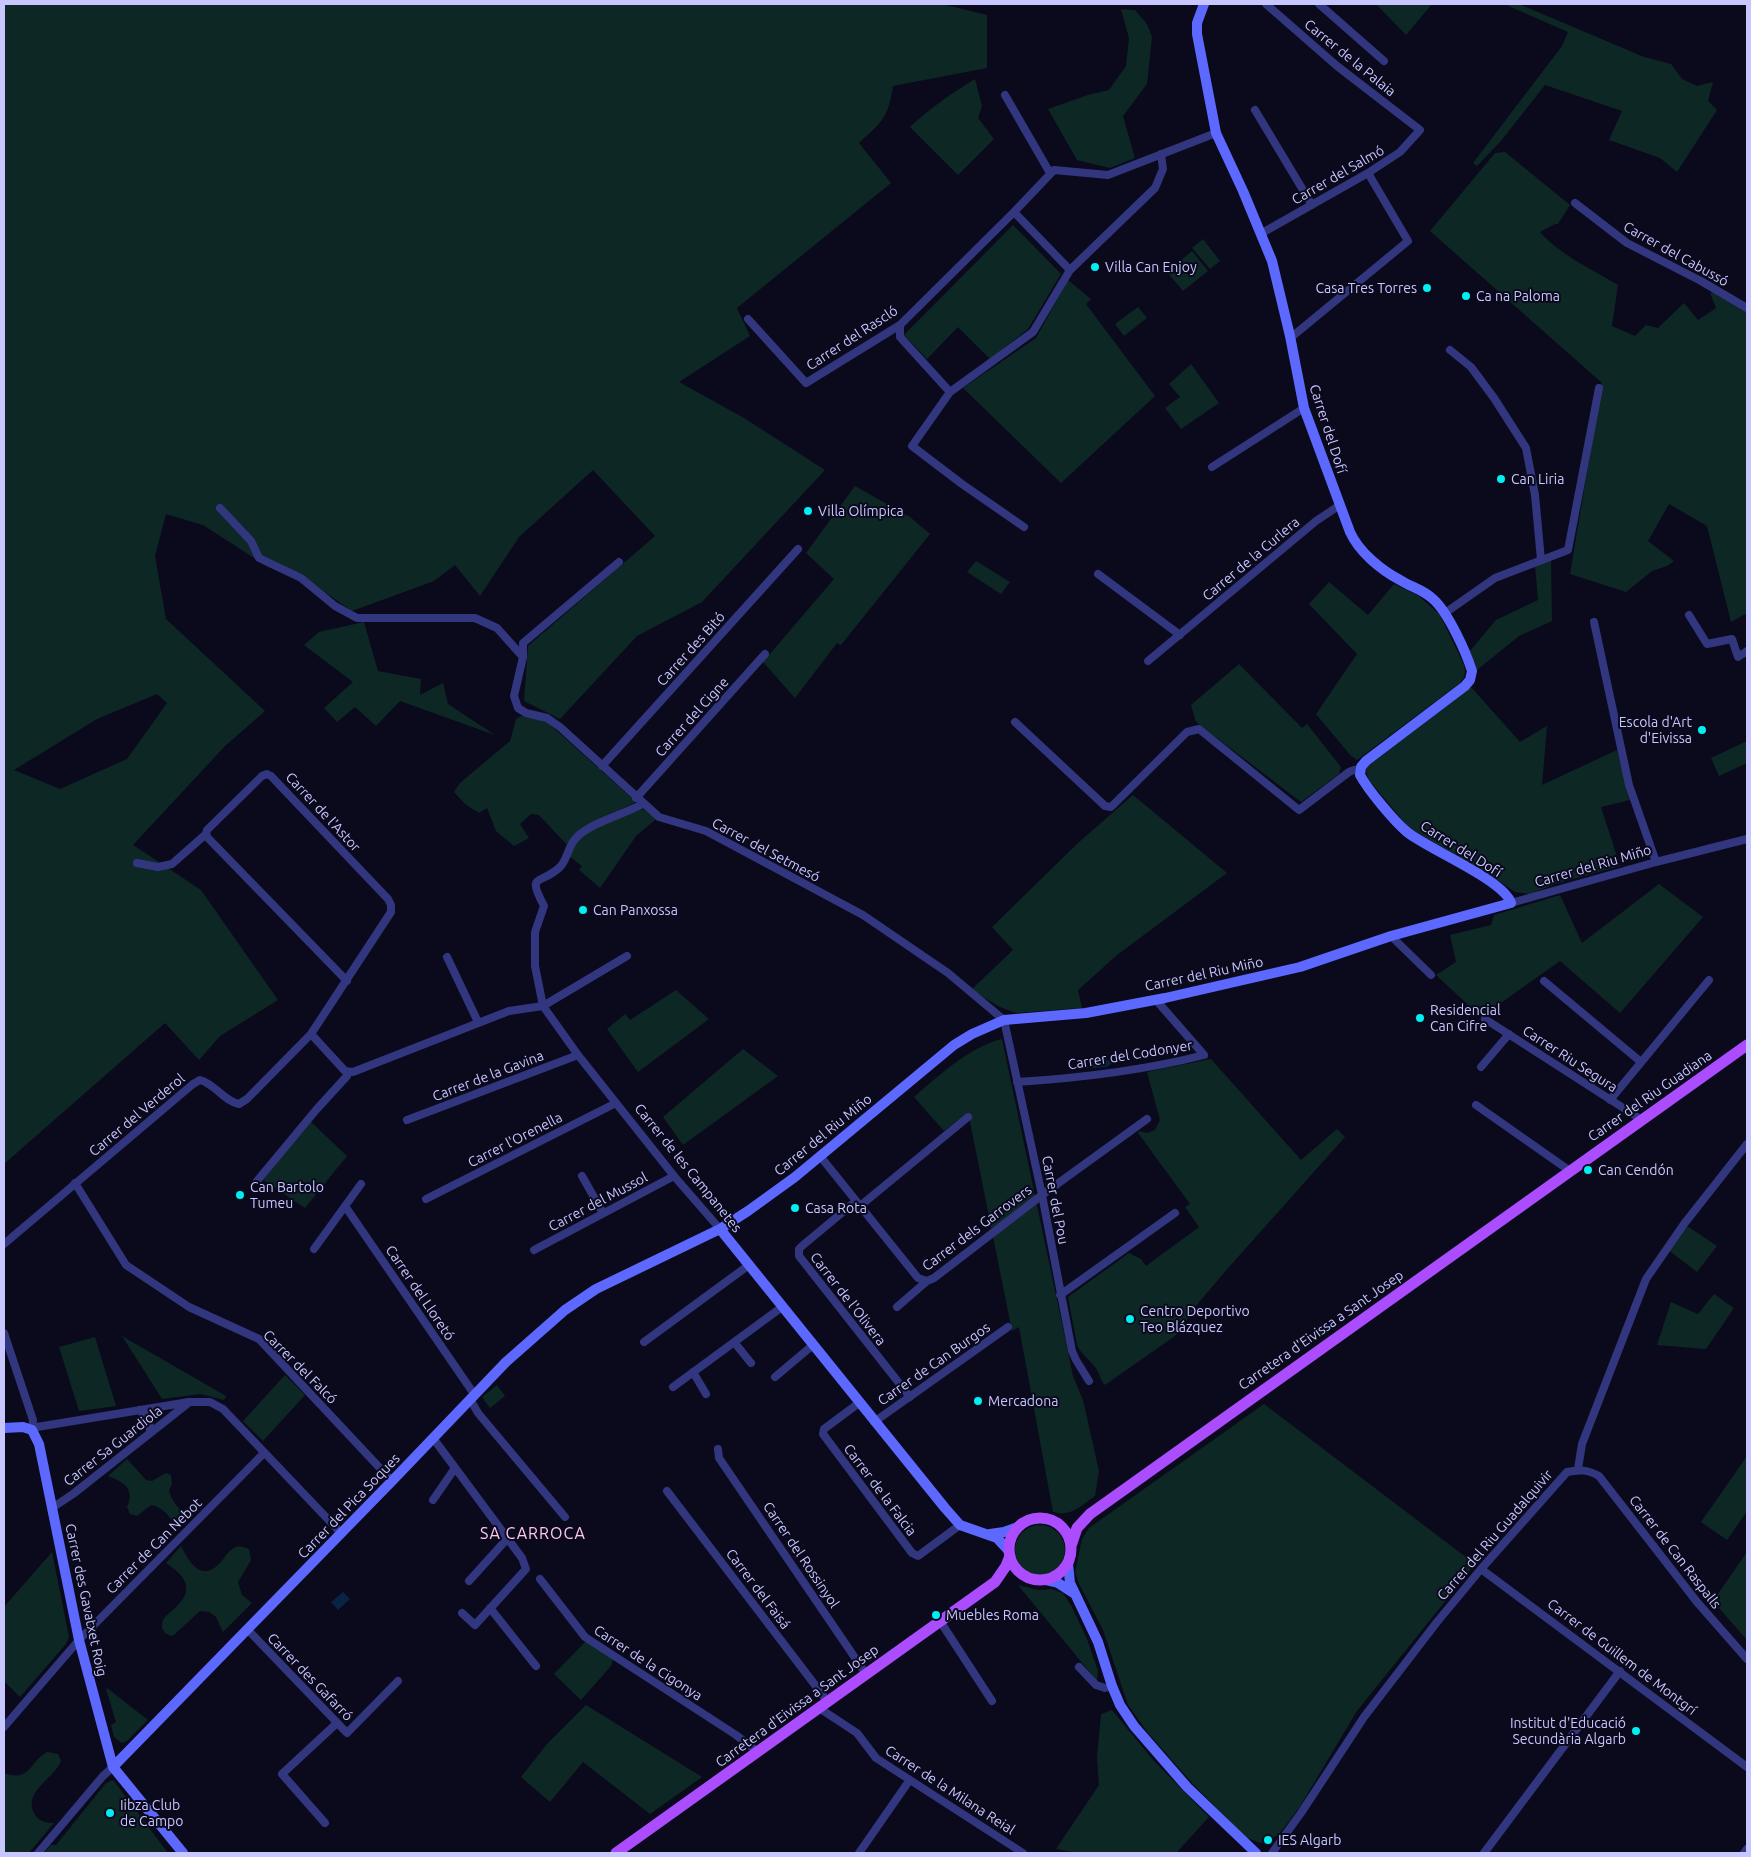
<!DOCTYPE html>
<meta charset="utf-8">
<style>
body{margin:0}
#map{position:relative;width:1751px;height:1857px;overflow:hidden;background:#0b0a1d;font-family:Ubuntu,sans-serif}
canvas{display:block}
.frame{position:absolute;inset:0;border:5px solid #c7c6ff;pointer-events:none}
</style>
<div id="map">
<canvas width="1751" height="1857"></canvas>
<div class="frame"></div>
</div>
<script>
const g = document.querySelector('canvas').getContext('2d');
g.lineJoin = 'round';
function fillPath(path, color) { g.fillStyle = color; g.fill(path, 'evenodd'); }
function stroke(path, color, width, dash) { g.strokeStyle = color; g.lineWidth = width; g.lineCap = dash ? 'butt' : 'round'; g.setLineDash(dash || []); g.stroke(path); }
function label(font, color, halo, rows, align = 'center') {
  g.font = font + ' Ubuntu,sans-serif'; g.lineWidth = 4; g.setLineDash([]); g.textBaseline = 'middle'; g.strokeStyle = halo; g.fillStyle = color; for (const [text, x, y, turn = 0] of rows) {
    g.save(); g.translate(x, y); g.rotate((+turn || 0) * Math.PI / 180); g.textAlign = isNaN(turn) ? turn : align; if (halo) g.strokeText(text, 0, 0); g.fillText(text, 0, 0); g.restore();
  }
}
const green = new Path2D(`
 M4,4H942L987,15V68L893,86C888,118 883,121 859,143L891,183L737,308L750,336L679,382L744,418L825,470L702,602L637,636L560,719L524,701L528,646L655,536L593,470L519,537L480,596L455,565L434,581L352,611L297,573L268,567L203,525L166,514L155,556L166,619L265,711L225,746L133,845L201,890L278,1000L220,1036L199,1060L165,1023L4,1164ZM157,694L167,703L127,759L60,789L14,770L97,719Z
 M1376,4H1432L1406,35Z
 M1504,4H1519L1644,57L1671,64L1682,79L1697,86L1713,82L1708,101L1717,110L1677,172L1660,158L1609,140L1622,111L1545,85L1500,142L1477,166L1473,163L1562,46L1568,32Z
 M1121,9L1135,10L1147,24L1152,37L1147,84L1123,116L1135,158L1110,168L1077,160L1048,109L1088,95L1109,90L1126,66L1129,38Z
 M975,79L982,106L978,118L994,139L958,175L910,127C930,108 952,93 975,79Z
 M1505,152L1570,205L1558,224H1555L1540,232C1560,255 1592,269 1618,285L1612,326L1635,336L1646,325L1658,328L1684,303L1698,320L1716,308L1710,293L1713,292L1747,311V613L1731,622L1707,526L1669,504L1648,541L1674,561L1667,566L1652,571L1626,592L1570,574L1602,383L1430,231L1495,153Z
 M1013,225L1061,274L1028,329L990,359L958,327L927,359L904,335Z
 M1203,239L1220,261L1210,269L1192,248Z
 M1192,251L1208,271L1183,291L1167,272Z
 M1068,280L1091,299L1086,304L1155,396L1061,483L963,388L1036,338Z
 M1138,307L1147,318L1124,336L1115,324Z
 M1191,364L1219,403L1181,429L1165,408L1180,397L1169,384Z
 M855,486L910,517L930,534L841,645L837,643L795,698L763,662L834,579L806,553Z
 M1551,560L1552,621L1519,636L1477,670L1469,652L1496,620L1538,600L1535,565Z
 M976,561L1010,582L1001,594L967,572Z
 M1329,582L1368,615L1394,584L1419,596L1440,615L1464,665C1466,673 1465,677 1460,683L1357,760L1351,756L1316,714L1357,654L1309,604Z
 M364,622L378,671L421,679L420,695L443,683L448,704L495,735L400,701L376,726L355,707L337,722L324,708L353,682L304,645L319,632Z
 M1239,664L1302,728L1307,724L1341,767L1339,774L1301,802L1196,722L1191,705Z
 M1471,687L1520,742L1547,726L1542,785L1617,750L1630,800L1601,807L1620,866L1555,884L1530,894L1515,892L1487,873L1409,828L1368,779L1366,769L1369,765Z
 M521,716L546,721L636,802C614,813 580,824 567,845L539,815L531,814L520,824L529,838L514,846L496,831L487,808L479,813L465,804L454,792L460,783L510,741L516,719Z
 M1747,741V763L1719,776L1711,758Z
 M1133,795L1227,873L1117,955L1078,990L1082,1008L1016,1013L1000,1007L971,990L1013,950L992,927L1078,843Z
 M645,809L656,819L636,836L600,888L579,870L582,866L570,857C573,848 578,839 586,834C602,824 627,813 645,809Z
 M1659,884L1703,917L1620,1013L1560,961L1481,1017L1436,975L1456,962L1450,935L1491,925L1494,915L1560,895L1582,943Z
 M676,990L709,1019L638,1072L607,1029L625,1014L630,1020Z
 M1002,1039L1073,1376L1083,1400L1099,1471L1095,1496C1080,1506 1072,1517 1053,1512L1019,1327L1012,1331L968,1112L944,1131L914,1097C938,1076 971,1046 1002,1039Z
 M743,1049L778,1076L683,1145L663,1117Z
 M1211,1059L1301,1160L1337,1129L1345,1137L1229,1267L1200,1301L1175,1336L1105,1385C1100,1380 1100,1373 1095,1367C1089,1359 1081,1354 1077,1345L1068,1297L1129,1253L1141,1259L1146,1266L1199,1227L1185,1207L1190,1204L1138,1133L1139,1131L1147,1133L1155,1130L1160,1120L1147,1072Z
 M310,1121L347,1156L305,1208L263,1180Z
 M1684,1224L1717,1246L1697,1272L1667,1249Z
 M1714,1294L1734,1308L1706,1349L1657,1345L1671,1302L1698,1314Z
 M122,1336L226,1396L224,1400L201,1394L162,1399Z
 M95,1337L116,1406L79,1411L59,1347Z
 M285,1375L305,1395L263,1441L243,1421Z
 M497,1385L505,1396L490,1408L482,1397Z
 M1264,1404L1475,1564L1357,1711L1299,1808L1280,1833L1272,1839L1260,1843L1245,1837L1193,1784L1148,1733L1128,1705L1103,1630L1079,1584L1075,1572L1082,1539L1089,1528Z
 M1747,1456V1511L1727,1540L1701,1522Z
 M127,1459L146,1480L152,1481L166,1473L171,1475L172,1484L169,1490C172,1502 178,1509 189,1515L176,1528C171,1517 163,1507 151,1505L137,1516L130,1514L127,1507C135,1489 124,1482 108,1476Z
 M1015 1550a25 25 0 1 1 50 0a25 25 0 1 1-50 0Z
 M181,1546C188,1560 200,1582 218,1565C224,1560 227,1551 234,1548C239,1545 244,1547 249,1549L251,1560L238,1582L242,1595L252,1603L223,1632L216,1617L209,1612L200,1611L175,1634L171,1636L165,1633L162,1628C162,1625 162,1623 163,1620C165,1616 171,1612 174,1609C195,1590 187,1577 166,1563Z
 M52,1552L69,1637L66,1644L20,1697L4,1681V1607Z
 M1747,1552V1640L1713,1601Z
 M1018,1585L1038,1590L1052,1589L1063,1593L1072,1607L1087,1639L1098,1671L1097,1681Z
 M586,1641L613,1659L611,1666L581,1700L554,1674Z
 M107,1688L148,1720L127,1741L122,1743L114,1737L111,1725L116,1722L106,1689Z
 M586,1705L702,1777L650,1814L583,1762L550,1802L521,1777L547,1744Z
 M1112,1710L1154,1761L1209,1817L1176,1853H1077L1056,1849L1099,1785L1097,1757L1101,1714Z
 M48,1752L58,1754L61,1761C54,1779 23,1791 34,1813C38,1821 46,1823 54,1823L29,1853H4V1773C32,1783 29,1760 48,1752Z
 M112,1780L114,1781L168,1853H44L51,1845H56L106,1783Z`);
const water = new Path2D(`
 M1098,1058L1112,1061L1113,1063L1106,1067L1092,1068L1090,1063L1093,1060Z
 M343,1592L350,1599L338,1610L331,1602Z`);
const street = new Path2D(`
 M1319,4L1384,61
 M1005,95L1050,173
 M1255,110L1312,205
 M1575,203L1627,243L1701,281L1747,308
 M1014,212L1070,270
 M1262,233L1368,173L1400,152L1420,130L1337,66L1266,4
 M748,319L806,383L900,325L1014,212L1054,170L1108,175L1216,133
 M900,325V337L950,392
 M1290,336L1294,335L1408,241L1368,173
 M1450,350L1471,367L1494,398L1526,448L1535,495L1541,560
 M1212,467L1304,408
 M220,508L251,541L259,558L301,578L335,606L357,618H475L497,628L523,657
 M1024,527L962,484L912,446L950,392L1033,332L1070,270L1155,188L1163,169L1161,154
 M619,562L523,643V657L514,696L518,708L526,713L547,718L560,727L659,817L706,831L863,915L948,973L1004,1020L1042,1195L1072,1351L1076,1360L1089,1381
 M1098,574L1180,635
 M1445,613L1495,578L1568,550L1599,388
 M1689,615L1707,644L1732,639L1738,657L1747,651
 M1594,622L1629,785L1656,862
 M1148,661L1316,521L1340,505
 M1015,722L1105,806L1111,807L1187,732L1199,729L1299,810L1349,772L1354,770L1360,771
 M602,766L798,549
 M636,798L765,654
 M643,804C626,813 589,824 577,837C568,845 568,859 560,867C540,886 526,872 544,906L535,932V966L543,1006L578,1055L674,1176L720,1229
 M206,834L208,838L347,981
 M1511,903L1656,862L1747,839
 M1391,936L1431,975
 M447,957L478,1022
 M1544,981L1641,1062
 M1485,1019L1642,1120
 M311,1034L345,1071L353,1072L509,1011L543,1006L627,956
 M1481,1067L1509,1034
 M1017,1082C1080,1078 1142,1071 1204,1055L1156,1000
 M1610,1100L1709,980
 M1476,1105L1570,1171
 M407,1120L578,1055
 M820,1156L918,1278L927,1281
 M582,1176L603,1213
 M257,1181L316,1110L347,1076L348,1072
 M75,1183L126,1265L189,1307L259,1339L392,1481
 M426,1199L616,1103
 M856,1201L802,1246L799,1249V1256L910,1397
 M345,1206L474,1394
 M860,1206L968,1117
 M4,1244L193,1084L200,1080C215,1084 224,1101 239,1104L247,1099L311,1034L391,912V905L388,899L271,776L267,774L262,776L207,830L206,834L172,864L158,867L137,863
 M314,1249L361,1184
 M534,1250L674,1176
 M1060,1295L1175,1213
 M897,1307L927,1281L934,1278L1042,1195L1147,1119
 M4,1333L33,1420L32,1430
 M644,1342L749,1265
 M734,1342L751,1363
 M693,1372L706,1394
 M775,1377L813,1345
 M673,1387L782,1307
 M470,1399L478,1413L565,1517
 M859,1403L824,1429L823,1434L912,1553L918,1556L960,1525
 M139,1410L149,1419L150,1432
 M874,1422L1008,1327
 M32,1430L37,1427L189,1402H210L223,1409L341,1533
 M433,1438L522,1558L526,1569L475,1625L462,1613
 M718,1449L719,1458L866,1674
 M1578,1469L1582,1444L1646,1279L1684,1224L1747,1144
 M667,1491L828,1702
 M433,1500L455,1468
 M52,1508L73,1494L187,1404
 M1481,1569L1747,1767
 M540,1579L585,1637L736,1735L758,1752
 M469,1581L507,1539
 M490,1608L536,1666
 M940,1621L992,1701
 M248,1630L347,1733L398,1681
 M1079,1667L1096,1685L1105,1688L1112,1686
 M819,1708L857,1733L876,1758L1023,1853
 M4,1727L79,1640L264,1453
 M325,1823L282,1774L337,1723
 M38,1853L103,1776L113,1767
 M859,1853L909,1781
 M1272,1853L1301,1813L1364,1717L1437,1622L1481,1569L1567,1472C1580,1469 1588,1470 1599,1476L1697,1602L1747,1659
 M1484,1853L1620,1671
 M1744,1853L1747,1849`);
const secondary = new Path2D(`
 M720,1229L945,1508L960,1525L997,1538L1009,1551
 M4,1428L23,1427L32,1430L39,1444L79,1640L113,1767L183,1853
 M990,1534L1004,1532L1018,1527
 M1068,1563L1070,1583L1098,1642L1112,1686L1120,1705L1134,1726L1187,1787L1256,1853
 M1045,1580L1058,1583L1075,1594
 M113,1767L392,1481L506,1362L565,1310L596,1289L720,1229L748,1211L795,1177L954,1045L972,1034L1004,1020L1086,1013L1165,998L1300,967L1391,936L1511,903C1504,880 1428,849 1407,832C1394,821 1368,790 1360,775L1361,767L1366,761L1465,686L1470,680L1472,671C1466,652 1448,612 1433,599C1424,590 1411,587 1400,580C1381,570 1359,552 1350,532L1304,408L1290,336L1272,261L1243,191L1216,133L1197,34V23L1204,4`);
const primary = new Path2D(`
 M1009 1549a31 31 0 1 1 62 0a31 31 0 1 1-62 0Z
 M1071,1546L1077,1528L1090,1514L1747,1045
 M616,1853L995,1582L1006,1566L1010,1556`);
const markers = [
 [1095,267,5,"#00eff1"],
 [1427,288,5,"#00eff1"],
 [1466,296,5,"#00eff1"],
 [1501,479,5,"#00eff1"],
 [808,511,5,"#00eff1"],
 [1702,730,5,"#00eff1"],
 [583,910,5,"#00eff1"],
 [1420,1018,5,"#00eff1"],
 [1588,1170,5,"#00eff1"],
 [240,1195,5,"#00eff1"],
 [795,1208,5,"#00eff1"],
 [1130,1319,5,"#00eff1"],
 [978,1401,5,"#00eff1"],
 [936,1615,5,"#00eff1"],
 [1636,1731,5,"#00eff1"],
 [110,1813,5,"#00eff1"],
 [1268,1840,5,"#00eff1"]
];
const streetNames = [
 ["Carrer de la Palaia",1350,58,39],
 ["Carrer del Salmó",1338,175,-30],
 ["Carrer del Cabussó",1676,254,29],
 ["Carrer del Rascló",852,338,-33],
 ["Carrer del Dofí",1328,429,72],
 ["Carrer de la Curlera",1251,559,-40],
 ["Carrer des Bitó",691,649,-48],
 ["Carrer del Cigne",692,717,-48],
 ["Carrer de l'Astor",323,812,47],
 ["Carrer del Dofí",1461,849,32],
 ["Carrer del Setmesó",766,850,28],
 ["Carrer del Riu Miño",1593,866,-16],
 ["Carrer del Riu Miño",1204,974,-12],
 ["Carrer del Codonyer",1130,1055,-9],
 ["Carrer Riu Segura",1570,1059,33],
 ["Carrer de la Gavina",488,1076,-21],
 ["Carrer del Riu Guadiana",1650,1096,-35],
 ["Carrer del Verderol",137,1115,-40],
 ["Carrer del Riu Miño",823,1135,-39],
 ["Carrer l'Orenella",515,1140,-27],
 ["Carrer de les Campanetes",688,1168,51],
 ["Carrer del Pou",1055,1200,79],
 ["Carrer del Mussol",598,1202,-28],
 ["Carrer dels Garrovers",977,1228,-37],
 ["Carrer del Lloretó",420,1293,56],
 ["Carrer de l'Olivera",848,1299,52],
 ["Carretera d'Eivissa a Sant Josep",1321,1330,-35],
 ["Carrer de Can Burgos",934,1364,-35],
 ["Carrer del Falcó",300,1367,45],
 ["Carrer Sa Guardiola",113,1446,-38],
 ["Carrer de la Falcia",880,1490,53],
 ["Carrer del Pica Soques",349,1506,-46],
 ["Carrer del Riu Guadalquivir",1495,1535,-49],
 ["Carrer de Can Nebot",154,1546,-45],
 ["Carrer de Can Raspalls",1675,1552,52],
 ["Carrer del Rossinyol",801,1555,56],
 ["Carrer del Faisá",758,1589,53],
 ["Carrer des Gavatxet Roig",86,1600,78],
 ["Carrer de Guillem de Montgrí",1622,1657,37],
 ["Carrer de la Cigonya",648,1663,33],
 ["Carrer des Gafarró",310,1677,46],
 ["Carretera d'Eivissa a Sant Josep",797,1706,-36],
 ["Carrer de la Milana Reial",950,1790,33]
];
const poiNames = [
 ["Villa Can Enjoy",1105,267],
 ["Casa Tres Torres",1417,288,"right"],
 ["Ca na Paloma",1476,296],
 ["Can Liria",1511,479],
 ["Villa Olímpica",818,511],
 ["Escola d'Art",1692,722,"right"],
 ["d'Eivissa",1692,738,"right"],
 ["Can Panxossa",593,910],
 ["Residencial",1430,1010],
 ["Can Cifre",1430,1026],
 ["Can Cendón",1598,1170],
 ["Can Bartolo",250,1187],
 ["Tumeu",250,1203],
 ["Casa Rota",805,1208],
 ["Centro Deportivo",1140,1311],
 ["Teo Blázquez",1140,1327],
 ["Mercadona",988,1401],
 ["Muebles Roma",946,1615],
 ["Institut d'Educació",1626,1723,"right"],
 ["Secundària Algarb",1626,1739,"right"],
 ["Iibza Club",120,1805],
 ["de Campo",120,1821],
 ["IES Algarb",1278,1840]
];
const quarterNames = [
 ["SA CARROCA",533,1534]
];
fillPath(green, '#0d2724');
fillPath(water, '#082442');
stroke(street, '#31367f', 8);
stroke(secondary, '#5d68ff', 10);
stroke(primary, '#ab4dff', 11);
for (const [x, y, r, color] of markers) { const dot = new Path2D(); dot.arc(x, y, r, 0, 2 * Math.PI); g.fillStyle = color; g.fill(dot); stroke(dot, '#0b0a1d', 2); }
label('14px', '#c7c6ff', '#0b0a1d', streetNames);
label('14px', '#c7c6ff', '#0b0a1d', poiNames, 'left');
g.letterSpacing = '1px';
label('16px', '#ffc8f0', '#0b0a1d', quarterNames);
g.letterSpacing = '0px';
</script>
